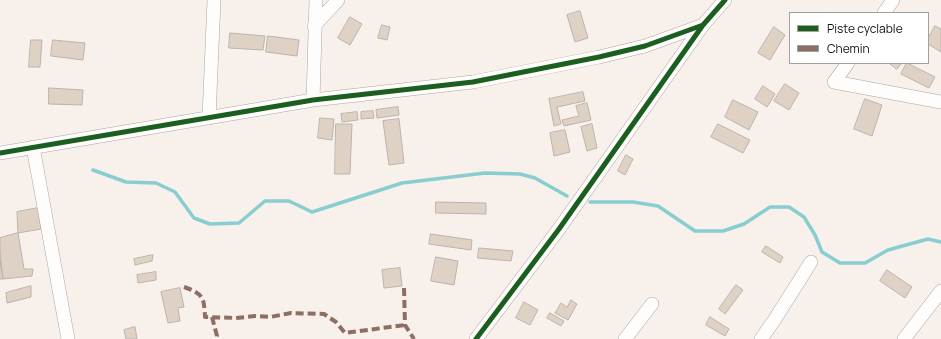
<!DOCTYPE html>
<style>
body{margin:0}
#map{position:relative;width:941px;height:339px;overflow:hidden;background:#f7f0eb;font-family:Manrope,sans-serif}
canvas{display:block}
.legend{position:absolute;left:789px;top:12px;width:140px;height:52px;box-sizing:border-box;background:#fff;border:1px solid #a3a09e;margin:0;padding:5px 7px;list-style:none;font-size:12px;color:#18120d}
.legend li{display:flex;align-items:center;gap:8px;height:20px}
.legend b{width:20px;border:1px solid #a3a09e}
</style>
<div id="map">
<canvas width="941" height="339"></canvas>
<ul class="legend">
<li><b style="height:5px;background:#1b5e20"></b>Piste cyclable</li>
<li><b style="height:5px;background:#8d6e63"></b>Chemin</li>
</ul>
</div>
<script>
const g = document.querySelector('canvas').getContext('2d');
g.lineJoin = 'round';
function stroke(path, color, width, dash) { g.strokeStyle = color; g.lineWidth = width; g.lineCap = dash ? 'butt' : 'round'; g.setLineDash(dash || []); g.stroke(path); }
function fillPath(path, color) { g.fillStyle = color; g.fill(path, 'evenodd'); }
const stream = new Path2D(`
 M93,170L126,182L156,183L175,192L194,218L210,224L239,223L265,201H289L312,212L402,183L485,173L520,174L535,178L567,196
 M590,202H633L658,206L695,231H723L744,224L770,207H789L804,217L815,235L822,252L840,263H865L888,250L928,239L941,242`);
const building = new Path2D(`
 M580,11L588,38L575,42L567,15Z
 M350,17L362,24L350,45L338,38Z
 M382,25L390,27L387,40L378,38Z
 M935,26L941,29V52L928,44V39Z
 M774,27L785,35L770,60L758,53Z
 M230,33L265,36L263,50L229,48Z
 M268,36L299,40L297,56L266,52Z
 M31,40H42L40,67H29Z
 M53,40L85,43L83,60L51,56Z
 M889,63H902L897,69Z
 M907,63L935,77L929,88L901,74Z
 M785,84L799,93L789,110L774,101Z
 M763,86L775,94L767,107L755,99Z
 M49,88L83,90L82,105L49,104Z
 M583,92L585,101L557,107L561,124L554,126L549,99Z
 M865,99L882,105L872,136L854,129Z
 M733,100L758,112L749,130L725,117Z
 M587,103L591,120L564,126L562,120L579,116L576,106Z
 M398,107L399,115L377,118L376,110Z
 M373,111L374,118L361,119V112Z
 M357,112L358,120L342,122L341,114Z
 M320,118L334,119L332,140L318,138Z
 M399,119L404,163L389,165L383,121Z
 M336,124H352L350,174H335Z
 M592,124L597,148L587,151L581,127Z
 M718,124L750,140L743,153L711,137Z
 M565,130L570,152L554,156L550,133Z
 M626,155L633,159L625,175L618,171Z
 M436,202L486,203V214L436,213Z
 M38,208L41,229L18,233L17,212Z
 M18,233L24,269H33L32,276L3,279L0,252V238Z
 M431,234L472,240L471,250L429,244Z
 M766,246L783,257L780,263L762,252Z
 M479,248L513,251L511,261L478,258Z
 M153,255L152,261L135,265L134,259Z
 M436,257L458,261L454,285L431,281Z
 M0,260L3,279H0Z
 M400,268L402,286L384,288L382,270Z
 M887,270L912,287L905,298L880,281Z
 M156,272V280L138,283L137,275Z
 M736,285L743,290L725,314L719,309Z
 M31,286V297L7,303L6,293Z
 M180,288L184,307L178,308L180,321L168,323L161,292Z
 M571,300L577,304L568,320L555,313L561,303L567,307Z
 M524,302L538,310L530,325L516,318Z
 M550,313L564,321L561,326L547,318Z
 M710,317L729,329L725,336L706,325Z
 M135,327L137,339H126L124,330Z`);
const minor = new Path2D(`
 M884,13L893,0
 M314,26L338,0
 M848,63L834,82L941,102
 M313,100L316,0
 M209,118L214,0
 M33,147L68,339
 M0,153L313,100L473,82L599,57L645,46L703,25
 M476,339L559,229L703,25L725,0
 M625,339L652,304
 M761,339L775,319L811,262
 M904,339L941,291`);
const quiet = new Path2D(`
 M184,287C204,294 204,298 205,317L236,318L255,316L270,317L291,313L324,314L336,322L345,333L405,325
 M404,288L405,325L414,339
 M212,317L217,336L216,339`);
const cycleway = new Path2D(`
 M0,153L313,100L473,82L599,57L645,46L703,25
 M476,339L559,229L703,25L725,0`);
stroke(stream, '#88ced1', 3.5);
fillPath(building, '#dfd2c4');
stroke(building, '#bab4ae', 1);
stroke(minor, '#ada6a1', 14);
stroke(minor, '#fefdfc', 13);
stroke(quiet, '#8d6e63', 4, [8, 4]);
stroke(cycleway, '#1b5e20', 5);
</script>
